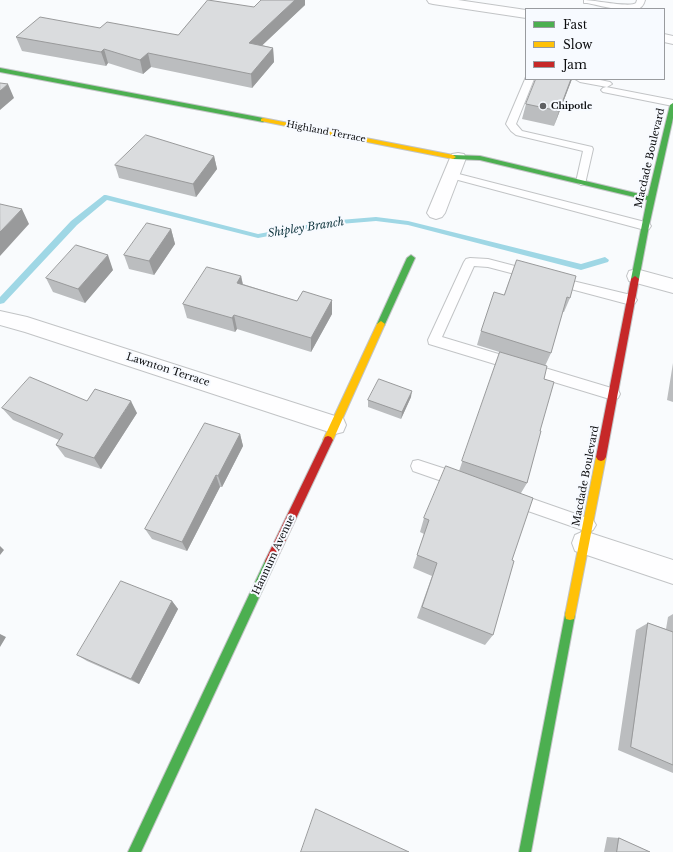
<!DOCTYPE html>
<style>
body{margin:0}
#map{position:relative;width:673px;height:852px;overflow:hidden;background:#f9fbfd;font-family:"Libre Baskerville",serif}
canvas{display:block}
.legend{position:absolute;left:525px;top:8px;width:140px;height:72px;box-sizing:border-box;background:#f7faff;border:1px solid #999b9f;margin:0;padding:5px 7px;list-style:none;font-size:12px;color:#0c0d0f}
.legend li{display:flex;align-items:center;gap:8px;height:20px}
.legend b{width:20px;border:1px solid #999b9f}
</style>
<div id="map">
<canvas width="673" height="852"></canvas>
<ul class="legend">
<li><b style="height:5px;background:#4caf50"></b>Fast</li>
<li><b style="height:5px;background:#ffc107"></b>Slow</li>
<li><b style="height:5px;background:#c62828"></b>Jam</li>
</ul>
</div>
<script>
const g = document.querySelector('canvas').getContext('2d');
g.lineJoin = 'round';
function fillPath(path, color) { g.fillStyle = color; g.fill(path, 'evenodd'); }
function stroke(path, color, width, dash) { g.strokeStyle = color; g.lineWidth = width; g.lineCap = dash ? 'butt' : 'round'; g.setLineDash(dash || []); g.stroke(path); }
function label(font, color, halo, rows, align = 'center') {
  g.font = font + ' "Libre Baskerville",serif'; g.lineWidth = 4; g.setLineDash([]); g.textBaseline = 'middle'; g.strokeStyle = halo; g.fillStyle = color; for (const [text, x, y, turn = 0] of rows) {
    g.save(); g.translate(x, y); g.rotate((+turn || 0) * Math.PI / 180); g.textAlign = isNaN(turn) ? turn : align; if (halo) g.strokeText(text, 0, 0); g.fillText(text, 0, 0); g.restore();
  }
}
const stream = new Path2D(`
 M104,195H106L258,234L328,221L376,217L408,221L581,264L605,257L609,260L608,262L581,270L408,225L376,221L328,225L258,238L107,200L77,225L4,303L0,304V297L71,221Z`);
const lane = new Path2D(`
 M584,0C595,0 630,8 636,3L637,0H645C644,4 642,8 637,9C622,12 602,6 587,3H584Z
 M526,77V79H534L516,124L522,131L592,147L593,149L585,184L581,185L576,182L583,151L516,135L511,131L506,124Z
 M575,79H595L610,82L612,84L607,87L580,82Z
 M606,87L673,100V106L603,92L601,90L603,88Z
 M451,172L645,222L649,223L651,226L649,229L645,230L447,177L446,175Z
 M470,258L488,259L534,271L536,274L534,277L530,278L488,267L474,266L442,337L618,390L620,394L618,398L613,400L429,344L428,340L464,262L466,259Z
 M556,277L631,295L635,297L637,300L635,303L631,305L552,284L550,281L552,278Z
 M418,460L464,475L466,480L464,485L459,487L413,471L411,466L413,461Z
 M513,492L593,520L596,525L593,530L588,532L508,504L505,499L508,494Z`);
const street = new Path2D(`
 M427,0H458L526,10V18L433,4L429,3Z
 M664,34L673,36V44L664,42Z
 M458,153L464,154L466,158L445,213L442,217L436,219L430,217L427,213L450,158L452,154Z
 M636,269L673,279V293L629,281L627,276L629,271Z
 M0,311L27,317L335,416L343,418L346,425L343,432L335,434L25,332L0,325Z
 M584,531L673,560V584L575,551L572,543L575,535Z`);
const fast = new Path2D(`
 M0,68L263,118L266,120L263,122L0,72Z
 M673,103V118L649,226L639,279L635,282L631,279L647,200L480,160L453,159L450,157L453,155L480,156L648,196L670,105Z
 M411,255L415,258L385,324L384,326H378L377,324L407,258Z
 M270,557L274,559L275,562L274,565L141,852H128L266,559Z
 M570,610L574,611L575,615L531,852H519L565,615L566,611Z`);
const slow = new Path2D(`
 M263,118L453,155L456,157L453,159L261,121V119Z
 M381,321L385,324L333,440L331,443L328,444L325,443L323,440L377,324Z
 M601,453L604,454L606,457L575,615L574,619L570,620L566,619L565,615L596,457L598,454Z`);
const jam = new Path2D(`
 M635,276L639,279L606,457L604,460L601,461L598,460L596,457L631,279Z
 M328,436L331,437L333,440L274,565L270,567L266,565L265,562L266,559L325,437Z`);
const wall = new Path2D(`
 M261,0H305V5L262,45L273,48L274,62L252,88L151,67L143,74L108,63L106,66L22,51L16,37L100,28L178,35L254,7Z
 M536,79H572L554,126L522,119L526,104Z
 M214,156L217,169L196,197L119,178L115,165Z
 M171,229L175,244L154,275L129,269L124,255Z
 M517,260L570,298L564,312H562L551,353L545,366L540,431L527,483L521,493L512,560L493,635L485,645L417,618L432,576L413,568L424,534L420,532L424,518L459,471L500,352L509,355L477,345L481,331L504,295Z
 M113,270L85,303L53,292L46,278Z
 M241,276L243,284L297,301L332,300V314L311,352L237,329L235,332L187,318L183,304Z
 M673,363V402L667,400Z
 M411,397L401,419L368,407V400Z
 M2,408L137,413L101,469L65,457L56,445L59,440L13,420Z
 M240,434L243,446L222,487H220L187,551L152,539L145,529Z
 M172,601L178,609L139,684L87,661L77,655Z
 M673,614V773L618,750L636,630L648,623L666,629L668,617Z
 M607,837L619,838L650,852H604Z`);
const shadedWall = new Path2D(`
 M295,0H305V5L251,56L249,43Z
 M273,48L274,62L252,88L251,74Z
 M104,49L108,63L106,66L101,52Z
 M148,53L151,67L143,74L140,60Z
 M571,79H572L554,126L559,111Z
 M8,84L14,98L0,110V91Z
 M214,156L217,169L196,197L193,184Z
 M22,209L29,224L0,256V232Z
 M171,229L175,244L154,275L149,261Z
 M108,255L113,270L85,303L78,289Z
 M241,276L244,291L237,283Z
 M332,300V314L311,352V338Z
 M234,315L237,329L235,332L232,318Z
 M412,391L411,397L401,419L402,412Z
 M131,401L137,413L101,469L94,458Z
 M240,434L243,446L222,487L218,476Z
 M216,475L220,487L187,551L182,542Z
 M0,546L4,550L0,555Z
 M172,601L178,609L139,684L131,679Z
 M0,634L6,637L0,647Z`);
const building = new Path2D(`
 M208,0L254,7L261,0H295L249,43L273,48L251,74L148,53L140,60L104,49L101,52L16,37L40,17L100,28L107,22L178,35Z
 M536,79H571L559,111L526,104Z
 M0,83L8,84L0,91Z
 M146,135L214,156L193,184L115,165Z
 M0,204L22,209L0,232Z
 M147,223L171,229L149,261L124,255Z
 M76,245L108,255L78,289L46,278Z
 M517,260L576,276L570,298L567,297L551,353L481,331L494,292L504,295Z
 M207,267L241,276L237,283L297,301L303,291L332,300L311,338L234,315L232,318L183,304Z
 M500,352L547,366L544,379L554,382L540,431H541L527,483L462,461Z
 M30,377L87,401L95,389L131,401L94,458L56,445L63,434L2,408Z
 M379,379L412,391L402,412L368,400Z
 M205,423L240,434L218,476L216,475L182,542L145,529Z
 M446,466L533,498L512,560L514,561L493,635L422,607L437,563L417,555L429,520L424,518Z
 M121,581L172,601L131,679L77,655Z
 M648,623L673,632V765L631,747Z
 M316,809L409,852H301Z
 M619,838L650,852H617Z`);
const markers = [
 [543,106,4,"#5f6062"]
];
const farPoinames = [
 ["Chipotle",551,106]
];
const farStreetnames = [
 ["Highland Terrace",326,132,11]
];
const streetNames = [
 ["Macdade Boulevard",650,158,-77],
 ["Lawnton Terrace",168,370,18],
 ["Macdade Boulevard",586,476,-79],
 ["Hannum Avenue",274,555,-65]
];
const waterNames = [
 ["Shipley Branch",306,228,-9]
];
fillPath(stream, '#9fd7e5');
stroke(lane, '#c2c4c6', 2);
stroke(street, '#c2c4c6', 2);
stroke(fast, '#c2c4c6', 2);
stroke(slow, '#c2c4c6', 2);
stroke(jam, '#c2c4c6', 2);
fillPath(lane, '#fefeff');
fillPath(street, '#fefeff');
fillPath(fast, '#4caf50');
fillPath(slow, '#ffc107');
fillPath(jam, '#c62828');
fillPath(wall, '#bbbdbf');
fillPath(shadedWall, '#999a9b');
fillPath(building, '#dadcde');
stroke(building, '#999a9b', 1);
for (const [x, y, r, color] of markers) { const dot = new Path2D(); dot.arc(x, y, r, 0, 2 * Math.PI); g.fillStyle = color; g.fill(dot); stroke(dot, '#f7faff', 1.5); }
label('bold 9px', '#0c0d0f', '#f7faff', farPoinames, 'left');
label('9px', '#0c0d0f', '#f7faff', farStreetnames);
label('10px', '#0c0d0f', '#f7faff', streetNames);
label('italic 11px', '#10363f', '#f7faff', waterNames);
</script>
